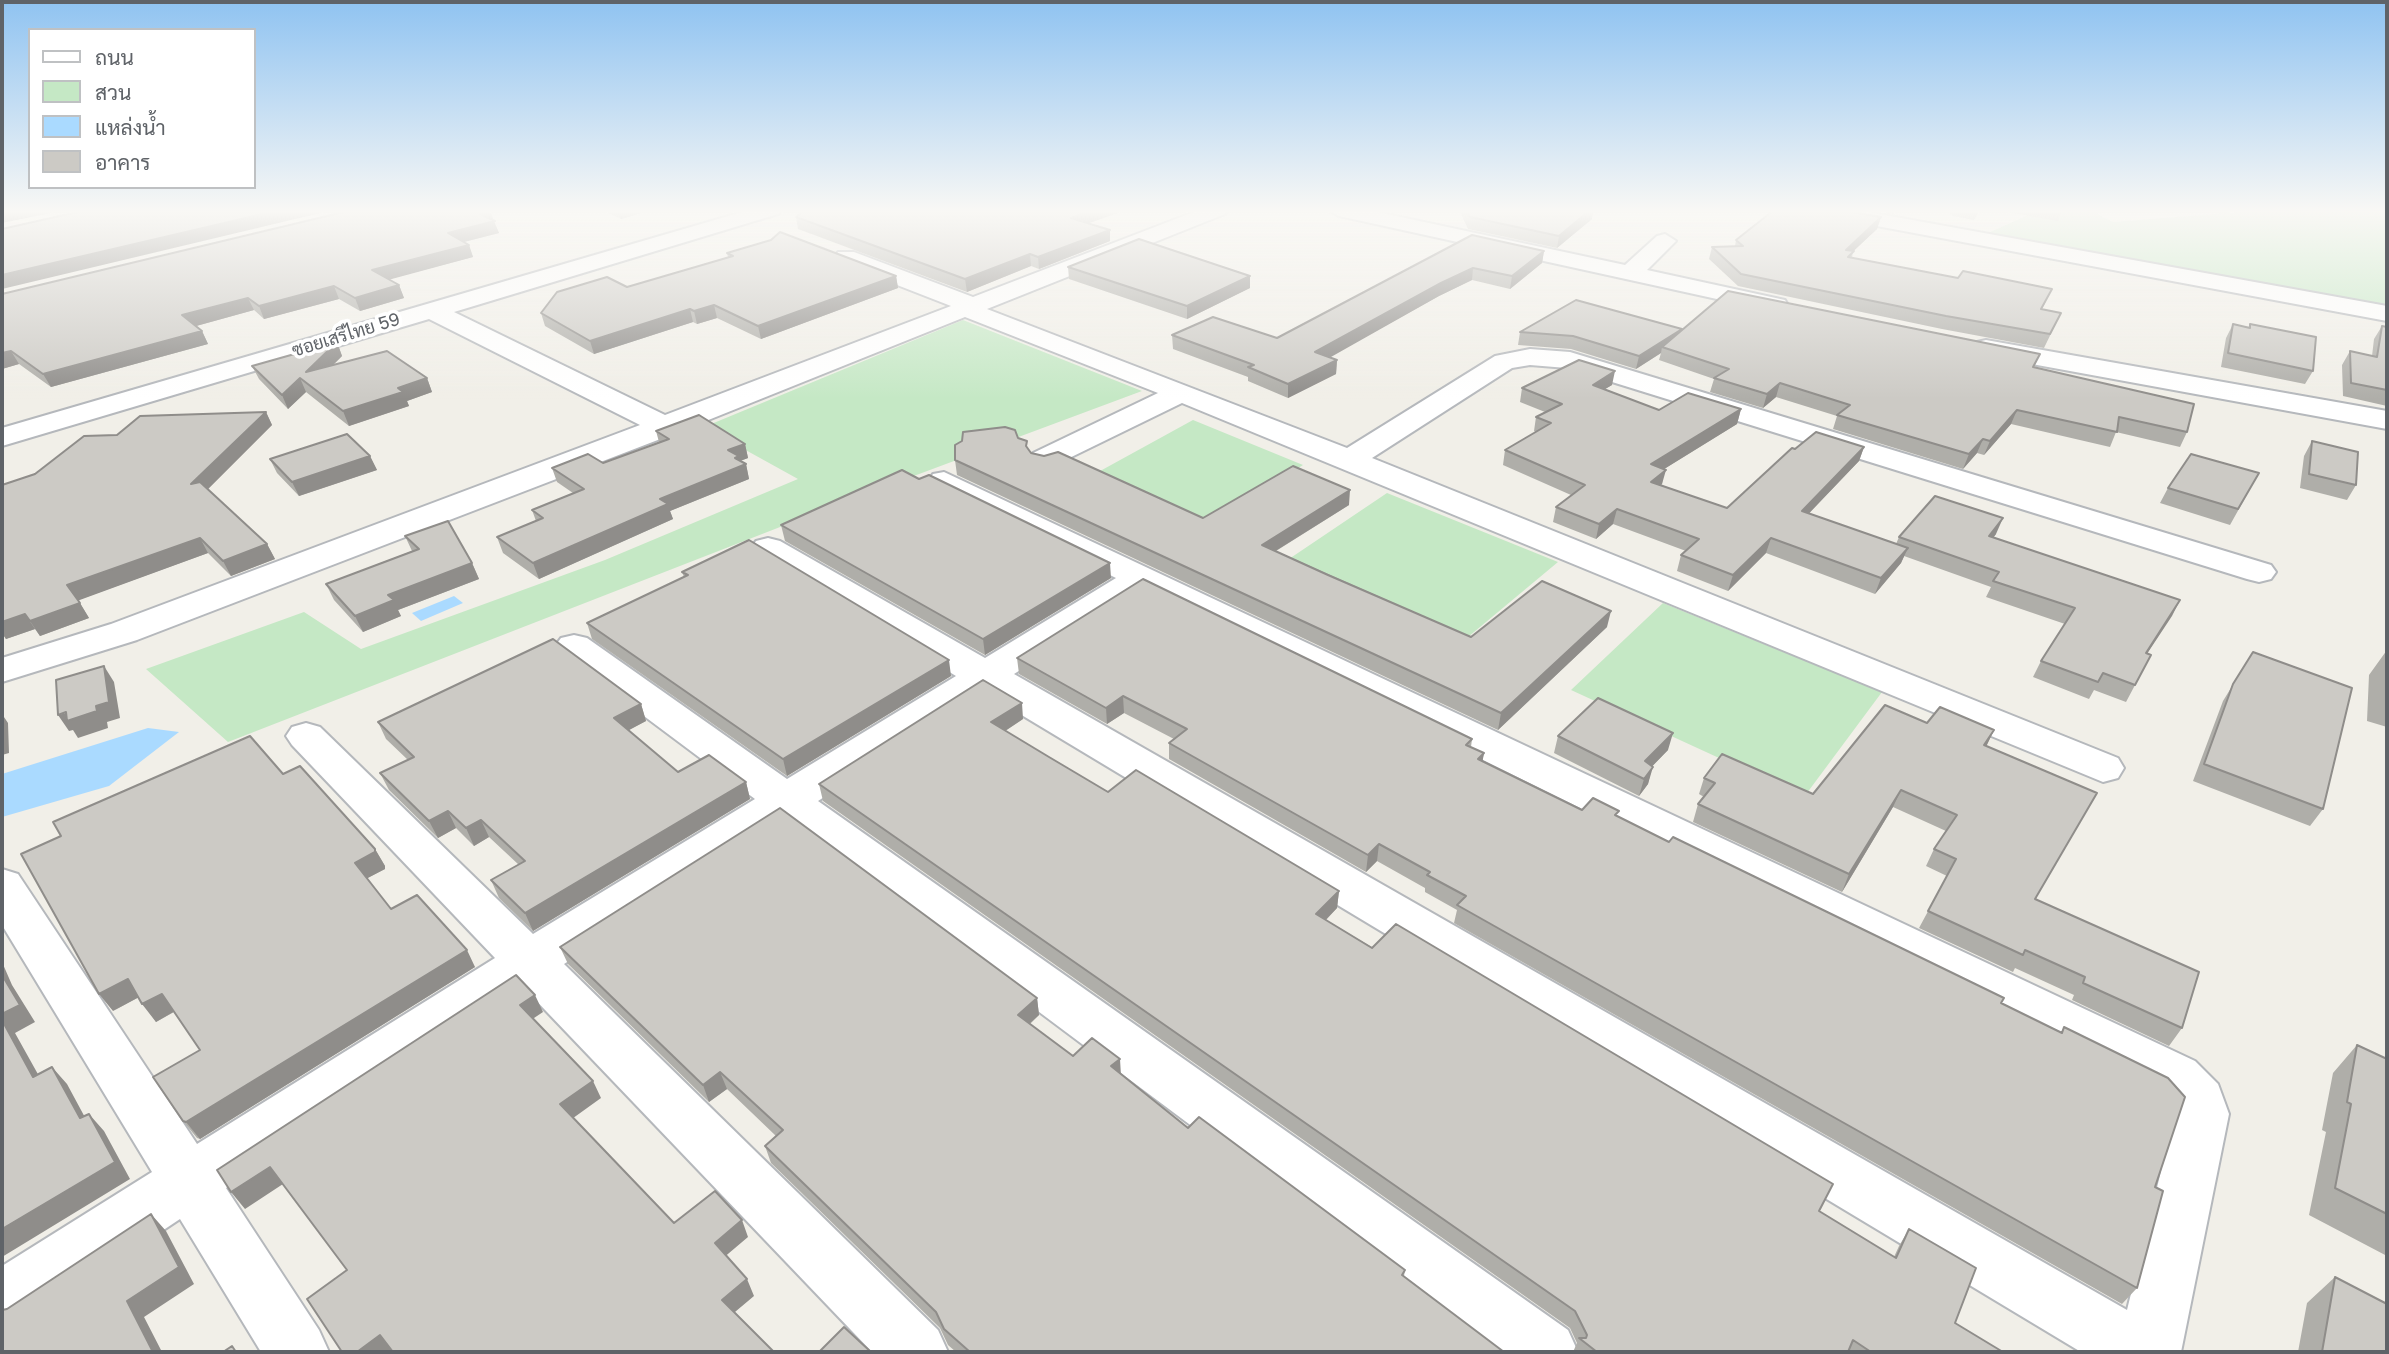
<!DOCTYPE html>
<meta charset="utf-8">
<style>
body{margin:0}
#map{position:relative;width:2389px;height:1354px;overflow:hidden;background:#f1efe8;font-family:"Golos Text",Sarabun,sans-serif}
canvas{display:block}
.frame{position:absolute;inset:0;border:4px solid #5f6368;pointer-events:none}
.legend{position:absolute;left:28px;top:28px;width:228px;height:161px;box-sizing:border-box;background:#fff;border:2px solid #bfc1c3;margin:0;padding:9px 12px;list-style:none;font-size:21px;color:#5f6368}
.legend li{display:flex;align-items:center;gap:14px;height:35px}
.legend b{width:35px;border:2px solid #bfc1c3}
</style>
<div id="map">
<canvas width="2389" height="1354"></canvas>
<div class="frame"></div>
<ul class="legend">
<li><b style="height:9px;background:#fff"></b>ถนน</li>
<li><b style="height:19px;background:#c5e8c5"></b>สวน</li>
<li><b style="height:19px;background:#aadaff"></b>แหล่งน้ำ</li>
<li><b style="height:19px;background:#cccac5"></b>อาคาร</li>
</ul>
</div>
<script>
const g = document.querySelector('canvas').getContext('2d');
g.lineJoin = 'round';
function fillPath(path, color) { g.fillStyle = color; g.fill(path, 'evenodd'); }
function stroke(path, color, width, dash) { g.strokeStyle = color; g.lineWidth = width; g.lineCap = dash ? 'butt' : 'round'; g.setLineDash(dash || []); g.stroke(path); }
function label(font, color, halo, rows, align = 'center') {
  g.font = font + ' "Golos Text",Sarabun,sans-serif'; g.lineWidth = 7; g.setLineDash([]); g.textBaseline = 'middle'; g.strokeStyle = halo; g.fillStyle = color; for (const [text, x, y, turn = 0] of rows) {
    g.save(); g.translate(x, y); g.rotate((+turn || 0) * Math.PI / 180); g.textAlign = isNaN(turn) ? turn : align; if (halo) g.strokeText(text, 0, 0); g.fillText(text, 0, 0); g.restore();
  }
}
const green = new Path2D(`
 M2039,210H2090L2113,222L2264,210H2387V307L1988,233Z
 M963,320L1142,391L852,499L228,742L146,669L304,612L361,649L605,560L798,479L704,427Z
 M1193,420L1303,465L1203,527L1091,476Z
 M1387,493L1558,562L1462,642L1286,561Z
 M1663,603L1882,692L1804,797L1571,690Z`);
const water = new Path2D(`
 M454,596L463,603L421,621L412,613Z
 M148,728L179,732L109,786L2,817V774Z`);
const minor = new Path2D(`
 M749,210H782L778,214L454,312L665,415L951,306L838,262L835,257L838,252H854L973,297L1199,210H1228L1225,214L987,309L1347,448L1495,356L1530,349L1570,352L2271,565L2276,572L2271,579L2259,582L2247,579L1567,368L1530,365L1512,368L1372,458L2118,758L2124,768L2118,778L2103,782L1182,403L1055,465L1044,468L1033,465L1029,459L1033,453L1158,393L965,317L676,433L137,640L2,682V658L111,624L640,425L429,319L2,446V428Z
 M1328,210H1368L1625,265L1657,236L1665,234L1676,241L1647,270L1785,300L1788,305L1785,310L1776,312L1339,216Z
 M1812,210H1857L2387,306V321L1823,216Z
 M1986,340L2387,411V429L1977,354L1973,348L1977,342Z
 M944,472L2195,1061L2218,1084L2229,1114L2181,1352H2081L985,693L818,801L1568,1330L1578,1352H1494L785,822L564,964L938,1330L948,1352H872L525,989L226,1188L319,1330L329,1352H261L180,1219L24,1323L2,1331V1266L152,1172L2,925V869L18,874L197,1144L495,958L292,745L286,736L292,727L306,723L320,727L533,934L755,799L561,654L555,646L561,638L574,635L587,638L787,779L956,676L756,555L751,548L756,541L768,538L780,541L985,658L1116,578L933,488L928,481L933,474ZM1143,592L2157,1093L2175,1114L2127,1310L1014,674Z`);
const wall = new Path2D(`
 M602,210H651L621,219Z
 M805,210H1126L1089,223L1110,241L1039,269L1031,266L967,292L798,229L796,217Z
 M1459,210H1593L1592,219L1557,248L1468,229Z
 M1871,210H1897L1893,214Z
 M1945,210H1980L1974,220L1953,216Z
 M1995,210H2062L2058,221Z
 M1881,217L1877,229L1853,251L1852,258L2046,301L2042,309L2061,313L2044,348L1942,329L1738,286L1709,259L1712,247L1735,246L1736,240Z
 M493,220L499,233L464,242L469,245L473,257L389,279L399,285L404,298L360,311L339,299L264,319L254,310L196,326L202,331L208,344L51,387L19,364L2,369V294Z
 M1472,235L1544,251L1542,263L1510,289L1472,280L1439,296L1329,357L1337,360L1336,374L1288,398L1248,381V377L1173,349L1172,335L1277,338Z
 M727,253L896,276L898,288L761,339L717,318L697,324L693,322L594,354L545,326L541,313L728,257Z
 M1068,267L1250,288L1187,319L1069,279Z
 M2233,324L2248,328L2250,324L2313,371L2305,384L2221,367L2226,338Z
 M2382,326L2387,327V406L2343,396L2342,365L2350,351L2372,356L2374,339Z
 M1681,331L2040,354L2034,367L2187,432L2180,447L2116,432L2110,447L2011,424L1984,455L1977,453L1963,469L1833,429L1837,416L1776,397L1763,408L1710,392L1714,379L1659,360L1661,353L1636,369L1571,349L1518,345L1520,332Z
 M337,342L342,356L333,365L427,378L432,392L407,401L409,406L349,426L306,392L288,409L259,379L252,366Z
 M1612,385L1605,389L1659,410L1741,409L1737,424L1664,469L1662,484L1661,485L1727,508L1795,449L1864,447L1859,461L1809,513L1896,544L1899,537L1996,534L1993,538L2180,600L2147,653L2151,655L2126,702L2094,690L2089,699L2033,677L2041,661L2065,624L1986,597L1991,587L1904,556L1901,563L1875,594L1766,553L1728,591L1677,571L1681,555L1686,551L1613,524L1596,539L1553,522L1556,507L1571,495L1503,465L1505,450L1536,432L1534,431L1536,417L1545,412L1520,402L1522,388Z
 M266,412L272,425L208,489L267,544L275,559L231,576L208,553L78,600L89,618L40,636L35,629L6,639L2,633V485L35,474L117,435Z
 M656,431L745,444L748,458L740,461L746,464L749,479L670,511L673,519L539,579L503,553L497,537L536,521L532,510L573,493L557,482L552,468L603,463L659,442Z
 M1018,438L1027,441V448L1031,453L1203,518L1349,505L1276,551L1471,637L1607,627L1498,730L957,475L955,460Z
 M2312,441L2356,485L2347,500L2300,488L2304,456Z
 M370,456L377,470L299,496L277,473L270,459Z
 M2259,473L2230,525L2160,503L2168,488Z
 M919,479L1111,578L985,655L785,541L781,525Z
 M405,536L472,563L479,579L398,610L401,616L363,632L334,600L326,584L412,551Z
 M682,572L951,676L787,776L592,639L587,623L684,577Z
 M2387,650V727L2367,721L2369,675Z
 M2253,652L2323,809L2310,826L2193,781L2223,701Z
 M1017,658L1472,739L1471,747L1484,753L1482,762L1582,810L1617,817L2061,1032L2064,1027L2155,1187L2137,1288L2122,1304L1454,923L1457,910L1425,892V888L1377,861L1366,872L1169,759V743L1174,739L1124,713L1107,724L1019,674Z
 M641,704L646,721L628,730L678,772L746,782L750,799L533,931L499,898L491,880L519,865L489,837L474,846L456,828L438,838L389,790L380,773L408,760L386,739L378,722Z
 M1023,719L1005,731L1108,792L1339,891L1337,908L1326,920L1819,1211L1894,1257L1899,1246L1909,1229L1955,1323L2003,1352H1573L1577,1343L1570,1328L823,801L819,784Z
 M1927,723L1994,730L1986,746L2035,899L2182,1028L2169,1046L2072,1000L2074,995L2015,968L2013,972L1919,928L1947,876L1926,866L1934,849L1946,831L1893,807L1842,892L1693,822L1698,804L1704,797L1699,794L1704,778L1813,794Z
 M1558,736L1668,750L1652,766L1648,784L1639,796L1554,753Z
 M375,849L385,866V869L367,878L391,909L475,967L200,1139L197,1138L183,1121L200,1050L174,1012L156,1022L139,997L113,1011Z
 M560,947L1037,998L1039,1015L1030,1024L1073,1056L1120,1059V1074L1188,1128L1405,1270L1404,1276L1504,1352H956L948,1345L940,1328L771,1163L765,1146L776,1136L727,1089L709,1102L568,964Z
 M2357,1045L2387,1059V1256L2309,1215L2326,1132L2322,1130L2333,1073Z
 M2335,1277L2387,1352H2298L2307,1303Z`);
const shadedWall = new Path2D(`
 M2,210H65L2,223Z
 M280,210H333L2,289V275Z
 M619,210H651L621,219Z
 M1094,210H1126L1072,229L1071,218Z
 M1590,210H1593L1592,219L1557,248L1559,236Z
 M490,211L499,233L452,245L448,233L480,214Z
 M1881,217L1877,229L1842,262L1846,250Z
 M1110,230V241L1039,269L1038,257Z
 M469,245L473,257L377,283L372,270Z
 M1544,251L1542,263L1510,289L1512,276Z
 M1030,254L1031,266L967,292L965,279Z
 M1473,268L1472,280L1439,296L1315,366V352L1441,283Z
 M896,276L898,288L761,339L758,326Z
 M1250,276V288L1187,319V306Z
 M399,285L404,298L360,311L355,298Z
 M334,286L339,299L264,319L259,306Z
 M248,298L254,310L189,328L182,315Z
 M714,305L717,318L697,324L694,311Z
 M690,309L693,322L594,354L590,341Z
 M1682,329L1678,342L1662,347L1661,353L1636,369L1639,356Z
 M202,331L208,344L51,387L43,374Z
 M337,342L342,356L312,386L306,372Z
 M11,351L19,364L2,369V353Z
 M1337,360L1336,374L1288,398V384Z
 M1615,371L1612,385L1590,398L1593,385Z
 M300,378L306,392L288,409L282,395Z
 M427,378L432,392L407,401L409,406L349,426L343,411L398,388Z
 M1780,383L1776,397L1763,408L1767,394Z
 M1741,409L1737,424L1648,479L1651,464Z
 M2017,410L2011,424L1984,455L1990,441Z
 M266,412L272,425L199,498L191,484Z
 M1983,439L1977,453L1963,469L1969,454Z
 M745,444L748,458L740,461L746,464L749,479L670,511L673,519L539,579L533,563L660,499L728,450Z
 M1864,447L1859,461L1797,526L1802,511Z
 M370,456L377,470L299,496L292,482Z
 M1666,470L1662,484L1647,497L1651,482Z
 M1350,490L1349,505L1261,560L1262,545Z
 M1617,509L1613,524L1596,539L1599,524Z
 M2003,518L1996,534L1982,552L1989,536Z
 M200,538L208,553L77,601L67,585Z
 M1771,538L1766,553L1728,591L1733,575Z
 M267,544L275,559L231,576L223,561Z
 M1908,548L1901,563L1875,594L1881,578Z
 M472,563L479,579L398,610L401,616L363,632L355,616L388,595Z
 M1110,563L1111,578L985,655L983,639Z
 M2180,600L2172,616L2137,669L2146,653Z
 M80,603L89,618L40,636L30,621Z
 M1611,611L1607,627L1498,730L1501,713Z
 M25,614L35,629L6,639L2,633V622Z
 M949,660L951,676L787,776L783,759Z
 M104,666L114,682L120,718L107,722L108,728L78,738L73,730L69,731L58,715L96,706Z
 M1123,696L1124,713L1107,724L1106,708Z
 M1022,703L1023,719L993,739L991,722Z
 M641,704L646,721L620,735L614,718Z
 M2,714L8,723L9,753L2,755Z
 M1994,730L1986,747L1984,745Z
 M1673,733L1668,750L1641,778L1645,761Z
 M1484,753L1481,770L1478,759Z
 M1653,767L1648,784L1639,796L1644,779Z
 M746,782L750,799L533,931L525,913Z
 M1901,790L1893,807L1842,892L1849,874Z
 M448,811L456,828L438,838L429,821Z
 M481,820L489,837L474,846L466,828Z
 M1379,844L1377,861L1366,872L1368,855Z
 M375,849L385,866V869L364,880L355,863Z
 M1339,891L1337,908L1315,931L1316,914Z
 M467,950L475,967L200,1139L186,1122Z
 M2,962L12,985L35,1022L15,1033L49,1094L33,1077L2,1020Z
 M128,979L141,996L113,1011L99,994Z
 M162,994L175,1011L156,1022L142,1004Z
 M535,995L543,1012L528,1022L520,1005Z
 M1037,998L1039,1015L1020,1032L1018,1015Z
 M1120,1059L1121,1076L1111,1066Z
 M52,1067L67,1084L95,1136L80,1118Z
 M720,1072L727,1089L709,1102L703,1085Z
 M593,1081L601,1098L569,1121L560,1104Z
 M89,1114L104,1131L130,1179L2,1257V1229Z
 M270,1167L283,1184L245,1209L231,1192Z
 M151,1214L166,1231L194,1284L144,1317L162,1352H153L127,1301Z
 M742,1220L748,1237L722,1259L715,1243Z
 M747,1279L754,1296L729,1317L722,1300Z
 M380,1335L393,1351L391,1352H357Z`);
const building = new Path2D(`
 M86,210H280L2,275V229Z
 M352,210H488L490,211L480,214L495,221L448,233L469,245L372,270L399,285L355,298L334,286L259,306L248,298L182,315L202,331L43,374L11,351L2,353V294Z
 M805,210H1094L1071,218L1110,230L1038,257L1030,254L965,279L796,217Z
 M1466,210H1590L1559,236L1470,217Z
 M1774,210H1841L1881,217L1846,250L1854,251L1848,257L1958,278L1963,271L2052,289L2041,309L2061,313L2050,334L1946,316L1741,274L1712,247L1743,246L1736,240Z
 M780,232L896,276L758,326L714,305L694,311L690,309L590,341L541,313L557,292L607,277L627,287L733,256L727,253L771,240Z
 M1472,235L1544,251L1512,276L1473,268L1441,283L1315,352L1337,360L1288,384L1248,367L1254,365L1172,335L1213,317L1277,338Z
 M1139,239L1250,276L1187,306L1068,267Z
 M1728,291L2040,354L2033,367L2194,404L2187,432L2119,417L2117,432L2017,410L1990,441L1983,439L1969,454L1837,415L1850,405L1780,383L1767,394L1714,378L1729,369L1662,347Z
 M1576,300L1682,329L1639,356L1573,336L1520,332Z
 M2233,324L2250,328V324L2316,337L2313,371L2228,353Z
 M2382,326L2387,327V390L2351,383L2350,351L2377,357Z
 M337,342L306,372L387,351L427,378L398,388L403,392L343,411L300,378L282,395L252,366Z
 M1579,360L1615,371L1593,385L1659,410L1688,393L1741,409L1651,464L1666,470L1651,482L1727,508L1792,448L1795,449L1816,432L1864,447L1802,511L1908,548L1881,578L1771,538L1733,575L1681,555L1699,539L1617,509L1599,524L1556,507L1585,485L1505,450L1551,423L1536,417L1562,404L1522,388Z
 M266,412L191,484L200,482L267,544L223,561L200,538L67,585L80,603L30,621L25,614L2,622V495L3,494L2,493V485L35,474L84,436L117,435L140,416Z
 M699,415L745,444L728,450L739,456L735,458L746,464L660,499L668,504L533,563L497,537L543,518L532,510L584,489L552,468L588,454L603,463L669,439L656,431Z
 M1005,427L1015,430L1018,438L1027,441L1026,446L1031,453L1044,456L1058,452L1203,518L1293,466L1350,490L1262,545L1328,575L1471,637L1542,581L1611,611L1501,713L955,460V445L962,441L963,432Z
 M347,434L370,456L292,482L270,459Z
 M2312,441L2358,452L2356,485L2309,474Z
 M2191,454L2259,473L2238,509L2168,488Z
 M902,470L919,479L929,475L1110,563L983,639L781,525Z
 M1935,496L2003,518L1989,536L2180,600L2146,653L2151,655L2135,685L2103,673L2098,682L2041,661L2075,608L1993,581L1999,572L1899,537Z
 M448,521L472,563L388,595L394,600L355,616L326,584L419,549L405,536Z
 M749,540L949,660L783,759L587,623L688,575L682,572Z
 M1143,579L1472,739L1466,745L1484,753L1478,759L1582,810L1593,798L1619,811L1615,815L1669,842L1673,837L2004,998L2001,1003L2062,1033L2064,1027L2168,1078L2185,1097L2155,1187L2163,1191L2137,1288L1457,905L1466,896L1427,875L1430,872L1379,844L1368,855L1169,743L1187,729L1123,696L1106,708L1017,658Z
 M553,639L641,704L614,718L678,772L709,755L746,782L525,913L491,880L525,861L481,820L466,828L448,811L429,821L380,773L414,757L378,722Z
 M2387,649V695H2386Z
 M2253,652L2352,688L2323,809L2204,764L2233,684Z
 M104,666L109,702L96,706L97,711L67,721L66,712L58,715L56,680Z
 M983,680L1022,703L991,722L1049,757L1108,792L1136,770L1339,891L1316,914L1372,948L1396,924L1833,1184L1819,1211L1896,1258L1909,1229L1976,1268L1955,1323L2003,1352H1871L1853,1340L1848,1352H1597L1579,1338H1586L1587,1335L1575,1311L819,784Z
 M1598,698L1673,733L1645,761L1653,767L1644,779L1558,736Z
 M1885,705L1927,723L1940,707L1994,730L1984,745L2097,793L2035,899L2199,972L2182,1028L2083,983L2085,977L2025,950L2023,955L1928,911L1956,859L1934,849L1957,815L1901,790L1849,874L1698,804L1715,783L1704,778L1722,754L1813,794Z
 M250,736L283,774L300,766L375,849V852L355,863L391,909L417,895L467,950L186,1122L183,1121L153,1077L200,1050L162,994L142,1004L128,979L99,994L21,854L61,836L53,822Z
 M780,808L1037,998L1018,1015L1073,1056L1092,1038L1120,1059L1111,1066L1188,1128L1199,1117L1405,1270L1402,1275L1504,1352H970L944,1329L936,1312L765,1146L783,1130L720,1072L703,1085L560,947Z
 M2,975L20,1005L2,1014Z
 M516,975L535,995L520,1005L593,1081L560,1104L674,1223L715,1191L742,1220L715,1243L747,1279L722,1300L774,1352H393L380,1335L357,1352H342L307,1299L347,1270L270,1167L231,1192L217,1170Z
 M2,1020L33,1077L52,1067L80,1118L89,1114L115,1162L2,1229Z
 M2357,1045L2387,1059V1214L2335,1188L2351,1104L2347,1102Z
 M151,1214L179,1267L127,1301L153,1352H2V1310L7,1309Z
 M2335,1277L2387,1304V1352H2322Z
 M844,1327L871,1352H819Z
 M232,1346L236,1352H223Z`);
const farStreetnames = [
 ["ซอยเสรีไทย 59",346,335,-17]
];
fillPath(green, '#c5e8c5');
fillPath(water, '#aadaff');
stroke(minor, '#b5b8bc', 4);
fillPath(minor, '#fff');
fillPath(wall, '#afaea9');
fillPath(shadedWall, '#8f8d8a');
fillPath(building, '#cccac5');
stroke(building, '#8f8d8a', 2);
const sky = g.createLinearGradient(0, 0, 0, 399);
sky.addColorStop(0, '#8fc3f1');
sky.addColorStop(0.53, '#f9f8f5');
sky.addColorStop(1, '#f9f8f500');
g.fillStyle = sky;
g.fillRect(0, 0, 2389, 399);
label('18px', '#5f6368', '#fff', farStreetnames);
</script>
